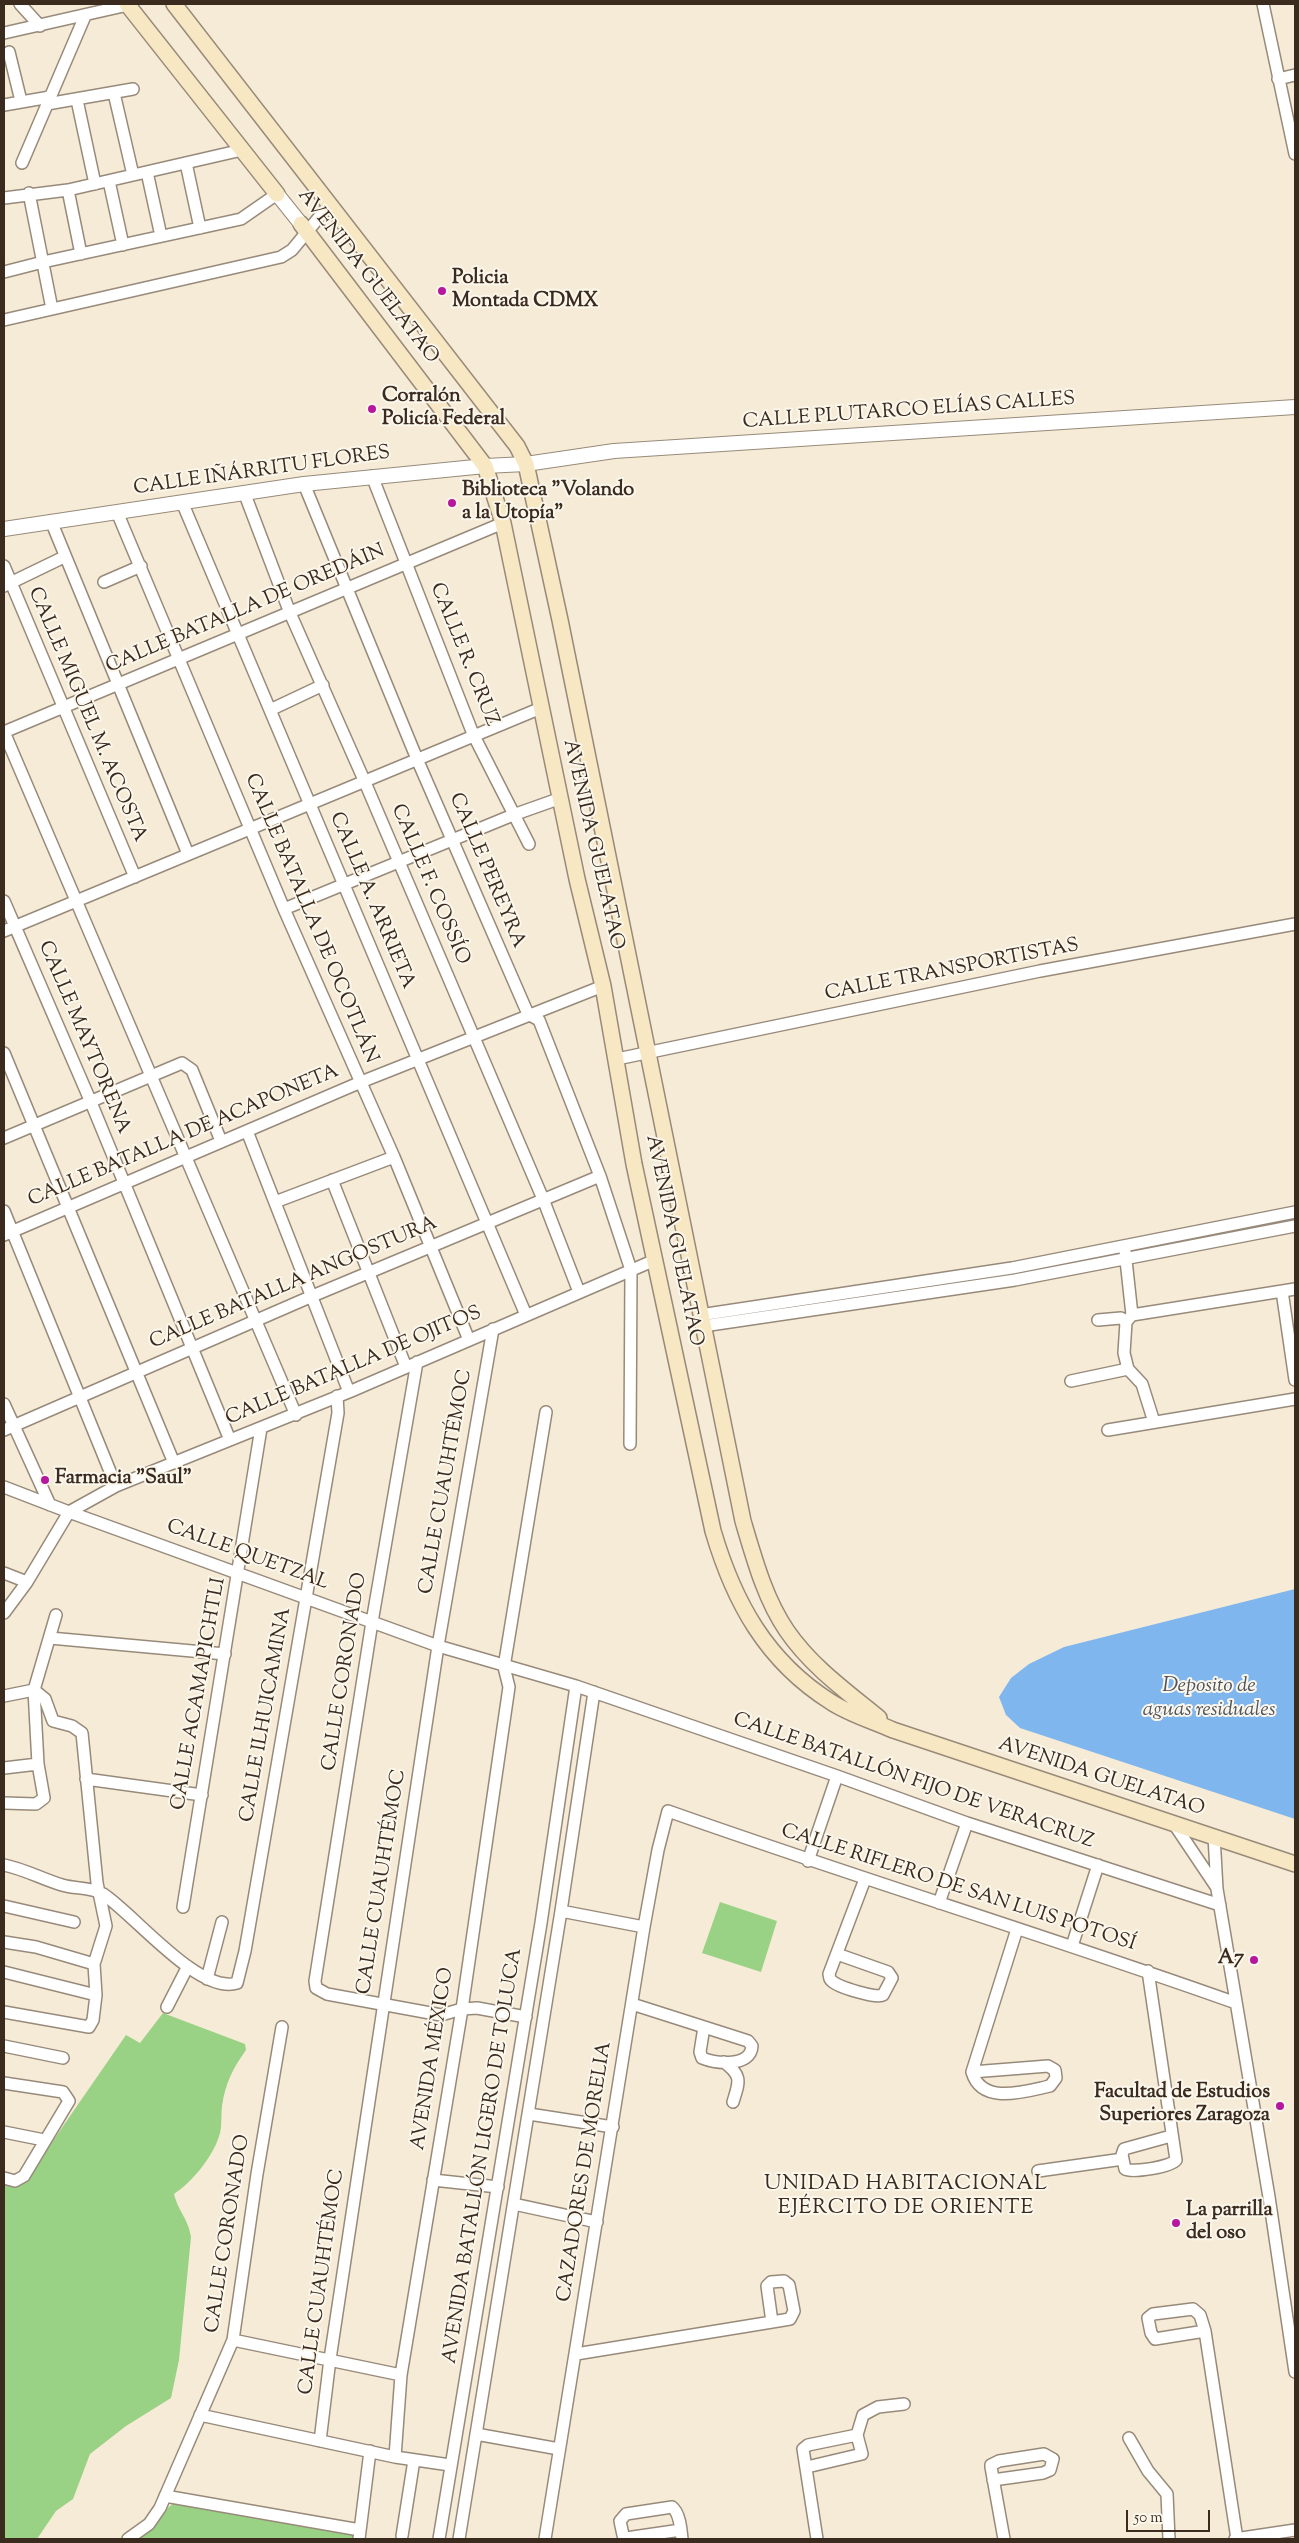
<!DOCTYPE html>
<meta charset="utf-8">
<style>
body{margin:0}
#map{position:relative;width:1299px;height:2543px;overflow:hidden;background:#f6ebd7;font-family:"Sorts Mill Goudy",serif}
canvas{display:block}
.frame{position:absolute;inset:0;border:5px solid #3b2a1e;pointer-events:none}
.scale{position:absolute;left:1126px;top:2510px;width:84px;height:22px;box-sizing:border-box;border:2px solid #3b2a1e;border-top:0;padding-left:6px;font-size:15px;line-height:18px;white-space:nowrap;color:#3b2a1e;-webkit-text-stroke:4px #fbf7ec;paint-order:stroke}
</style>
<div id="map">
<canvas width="1299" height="2543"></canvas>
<div class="frame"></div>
<div class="scale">50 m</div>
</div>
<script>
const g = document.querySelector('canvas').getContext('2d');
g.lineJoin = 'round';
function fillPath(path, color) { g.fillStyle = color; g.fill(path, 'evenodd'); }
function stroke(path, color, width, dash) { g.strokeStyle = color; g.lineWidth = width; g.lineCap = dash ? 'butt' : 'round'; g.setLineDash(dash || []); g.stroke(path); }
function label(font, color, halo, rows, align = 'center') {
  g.font = font + ' "Sorts Mill Goudy",serif'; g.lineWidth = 4; g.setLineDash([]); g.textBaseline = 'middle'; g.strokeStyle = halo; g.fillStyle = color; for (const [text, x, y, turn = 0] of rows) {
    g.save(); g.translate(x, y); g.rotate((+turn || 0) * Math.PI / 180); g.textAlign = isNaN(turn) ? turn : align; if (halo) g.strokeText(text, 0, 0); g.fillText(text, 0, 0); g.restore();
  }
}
const green = new Path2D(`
 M720,1902L777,1921L761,1972L702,1953Z
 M163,2013L245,2044L246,2050C233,2068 225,2084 222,2106C221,2115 222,2125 220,2133C214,2156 192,2182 174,2194C179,2213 188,2218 191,2237L179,2360L171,2398L126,2426L90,2454L73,2499L56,2511L37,2539H4V2183L23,2184L126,2035L140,2043Z
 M176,2501L358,2531L356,2539H131Z`);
const water = new Path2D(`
 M1295,1589V1819L1020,1728L1006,1715L999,1697L1011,1678L1029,1664L1064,1647Z`);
const minor = new Path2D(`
 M20,4L40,26
 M1263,4L1295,154
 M4,33L128,5
 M9,52L21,101
 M1278,79L1295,75
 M114,93L133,175
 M77,100L95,184
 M47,104L133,89
 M4,105L50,97
 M22,163L85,16
 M186,163L200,228
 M147,172L161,236
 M109,181L123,245
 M68,190L81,254
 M29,193L52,309
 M4,198L68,190L242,150
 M4,272L43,262L241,219L277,194
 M4,320L281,257L292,250L330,204
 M372,476L473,734L529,844
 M304,484L417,759L528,1014L539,1020L600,1176L631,1270L630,1444
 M244,492L290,613L364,780L543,1199L579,1292
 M182,502L526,1315
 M117,512L284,909L394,1157L469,1340
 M51,521L188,854
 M4,566L135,877
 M104,582L141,566
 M4,586L64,557
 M270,710L323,685
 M4,732L296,1415
 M4,732L503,523
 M4,901L90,1100L230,1440
 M284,909L513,815L561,798
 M4,931L541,708
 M4,1053L174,1463
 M617,1059L1040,971L1295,924
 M247,1131L349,1392
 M4,1138L182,1063L192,1070L221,1141
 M332,1180L406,1367
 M275,1202L394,1157
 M4,1211L116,1486
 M4,1235L361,1082L603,986
 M1125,1251L1132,1315
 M1282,1291L1295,1380
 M700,1315L1012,1268L1295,1212
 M1098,1320L1121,1318L1126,1322L1132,1315L1295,1289
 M1126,1322L1124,1353L1128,1369
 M703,1326L1015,1280L1295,1226
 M417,1362L372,1622L315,1981L316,1988L327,1994L441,2015L462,2009L477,2008L526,2017
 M1071,1381L1128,1369L1142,1384L1154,1422
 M4,1404L50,1505
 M4,1430L310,1297L600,1176
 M1108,1430L1295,1399
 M4,1487L69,1512L438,1646L576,1686L837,1776L967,1823L1220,1905
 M4,1573L27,1582
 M4,1613L27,1582L69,1512L116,1486L349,1392L655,1260
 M50,1638L225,1654
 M4,1696L34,1690
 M4,1768L38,1764
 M86,1779L202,1795
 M4,1803L36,1804L44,1798L38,1764L34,1690L56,1615
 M1174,1824L1217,1888
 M1214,1836L1217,1889L1269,2197L1295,2372
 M808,1861L837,1776
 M4,1865C24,1869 42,1879 62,1885C75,1889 92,1887 103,1894C134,1914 199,1995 237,1983L245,1951L338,1413L337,1396
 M939,1903L967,1823
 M4,1906L74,1922
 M183,1907L261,1428
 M561,1911L644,1927
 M4,1942L36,1947L94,1964
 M1072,1946L1098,1865
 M837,1954L888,1972L892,1978L883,1995C877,1999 838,1987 832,1981C829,1979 830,1978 829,1974L865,1879
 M1148,1971L1176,2160C1171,2167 1132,2173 1125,2169L1122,2155L1124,2149L1171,2136
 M4,1972L96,1995
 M207,1979L222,1922
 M632,2004L748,2041L752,2046C751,2067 717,2064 702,2058L700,2052L704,2027
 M167,2007L187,1968
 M4,2012L89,2027L93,2020L96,1995L94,1964L106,1926L97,1883L82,1733L72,1726L53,1721L45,1699L34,1690
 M4,2046L63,2058
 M724,2062C743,2076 739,2082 733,2102
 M972,2072L1048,2066L1055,2070L1056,2078L1050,2086C1026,2091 982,2106 972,2072L1017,1929
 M4,2083L63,2092L69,2101L24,2176L15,2181L4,2178
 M529,2114L613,2127
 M4,2132L44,2140
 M1038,2171L1123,2159
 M433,2180L498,2187
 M514,2204L597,2222
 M1205,2331L1155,2339L1151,2333L1148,2318L1153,2314L1193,2309L1200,2315L1205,2331L1237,2539
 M233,2340L401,2375
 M576,2354L772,2322L790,2319L794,2311L789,2285L784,2281L771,2282L767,2286L772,2322
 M200,2415L395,2457L450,2465
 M476,2434L559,2449
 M1129,2438L1148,2471L1167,2494L1169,2539
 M320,2441L330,2359L438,1646L493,1329
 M395,2457L401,2375L462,2009L509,1687L504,1667L546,1412
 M807,2467L862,2454L857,2435L863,2415L878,2407L904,2404
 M993,2480L1043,2473L1050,2470L1053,2459L1044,2454L999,2461L991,2465V2467L1004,2539
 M165,2496L360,2530
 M681,2530L626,2538L623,2535L620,2521L626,2514L672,2507C680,2513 681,2530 682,2539
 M402,2536L414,2460
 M128,2539L149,2524L160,2508L233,2340L257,2174L282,2027
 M359,2539L370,2451
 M439,2539L541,1923L576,1686
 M459,2539L561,1911L594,1692
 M545,2539L644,1927L658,1850L668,1811C857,1878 1048,1936 1236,2003
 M817,2539L803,2449L808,2445L857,2435
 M1235,2539L1295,2530`);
const tertiary = new Path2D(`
 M277,194L301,224
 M4,529L304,484L485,466L526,464L614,451L1295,407`);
const secondary = new Path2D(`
 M127,4L277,194
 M174,4L517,446L526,464L560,620L743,1521C754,1558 765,1599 787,1631C811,1666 846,1691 879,1718
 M301,224L485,466L503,523L577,879L603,986L634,1164L713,1531C734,1602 766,1661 831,1702C849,1714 873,1721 893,1730L1295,1864`);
const markers = [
 [442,291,5,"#b5179e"],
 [372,409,5,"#b5179e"],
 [452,503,5,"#b5179e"],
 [45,1480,5,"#b5179e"],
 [1254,1960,5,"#b5179e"],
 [1280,2106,5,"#b5179e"],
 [1176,2223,5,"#b5179e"]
];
const streetNames = [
 ["AVENIDA GUELATAO",367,277,52],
 ["CALLE PLUTARCO ELÍAS CALLES",909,412,-4],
 ["CALLE IÑÁRRITU FLORES",262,472,-8],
 ["CALLE BATALLA DE OREDÁIN",246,610,-23],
 ["CALLE R. CRUZ",463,655,68],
 ["CALLE MIGUEL M. ACOSTA",86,715,67],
 ["AVENIDA GUELATAO",592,845,77],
 ["CALLE PEREYRA",486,871,67],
 ["CALLE F. COSSÍO",429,885,67],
 ["CALLE A. ARRIETA",371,901,67],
 ["CALLE BATALLA DE OCOTLÁN",310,919,67],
 ["CALLE TRANSPORTISTAS",952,971,-11],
 ["CALLE MAYTORENA",83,1038,67],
 ["CALLE BATALLA DE ACAPONETA",184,1137,-23],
 ["AVENIDA GUELATAO",673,1241,78],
 ["CALLE BATALLA ANGOSTURA",294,1284,-23],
 ["CALLE BATALLA DE OJITOS",354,1367,-23],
 ["CALLE CUAUHTÉMOC",447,1482,-80],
 ["CALLE QUETZAL",247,1556,20],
 ["CALLE CORONADO",346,1672,-81],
 ["CALLE ACAMAPICHTLI",200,1694,-80],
 ["CALLE ILHUICAMINA",267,1715,-80],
 ["AVENIDA GUELATAO",1101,1778,18],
 ["CALLE BATALLÓN FIJO DE VERACRUZ",913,1782,19],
 ["CALLE CUAUHTÉMOC",383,1882,-81],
 ["CALLE RIFLERO DE SAN LUIS POTOSÍ",958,1889,18],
 ["AVENIDA MÉXICO",434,2059,-81],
 ["AVENIDA BATALLÓN LIGERO DE TOLUCA",484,2156,-81],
 ["CAZADORES DE MORELIA",586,2172,-81],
 ["CALLE CORONADO",229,2234,-81],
 ["CALLE CUAUHTÉMOC",323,2282,-82]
];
const poiNames = [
 ["Policia",452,280],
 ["Montada CDMX",452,303],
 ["Corralón",382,398],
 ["Policía Federal",382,421],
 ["Biblioteca \"Volando",462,492],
 ["a la Utopía\"",462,515],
 ["Farmacia \"Saul\"",55,1480],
 ["A7",1244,1960,"right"],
 ["Facultad de Estudios",1270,2094,"right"],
 ["Superiores Zaragoza",1270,2117,"right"],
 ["La parrilla",1186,2212],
 ["del oso",1186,2235]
];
const waterNames = [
 ["Deposito de",1209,1687],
 ["aguas residuales",1209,1711]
];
const neighbourhoodNames = [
 ["UNIDAD HABITACIONAL",906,2185],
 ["EJÉRCITO DE ORIENTE",906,2209]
];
fillPath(green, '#9ad285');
fillPath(water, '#7fb6ee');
stroke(minor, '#988a7a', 14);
stroke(tertiary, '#988a7a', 16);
stroke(secondary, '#988a7a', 18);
stroke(minor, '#fff', 11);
stroke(tertiary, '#fff', 14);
stroke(secondary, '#f7e8c3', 15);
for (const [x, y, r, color] of markers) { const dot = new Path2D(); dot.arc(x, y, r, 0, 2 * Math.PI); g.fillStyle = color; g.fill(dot); stroke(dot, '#fbf7ec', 2); }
label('20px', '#3b2a1e', '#fbf7ec', streetNames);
label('bold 20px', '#3b2a1e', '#fbf7ec', poiNames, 'left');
label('italic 21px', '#4f545c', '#fbf7ec', waterNames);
g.letterSpacing = '1px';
label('21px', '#3b2a1e', '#fbf7ec', neighbourhoodNames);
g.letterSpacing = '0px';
</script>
